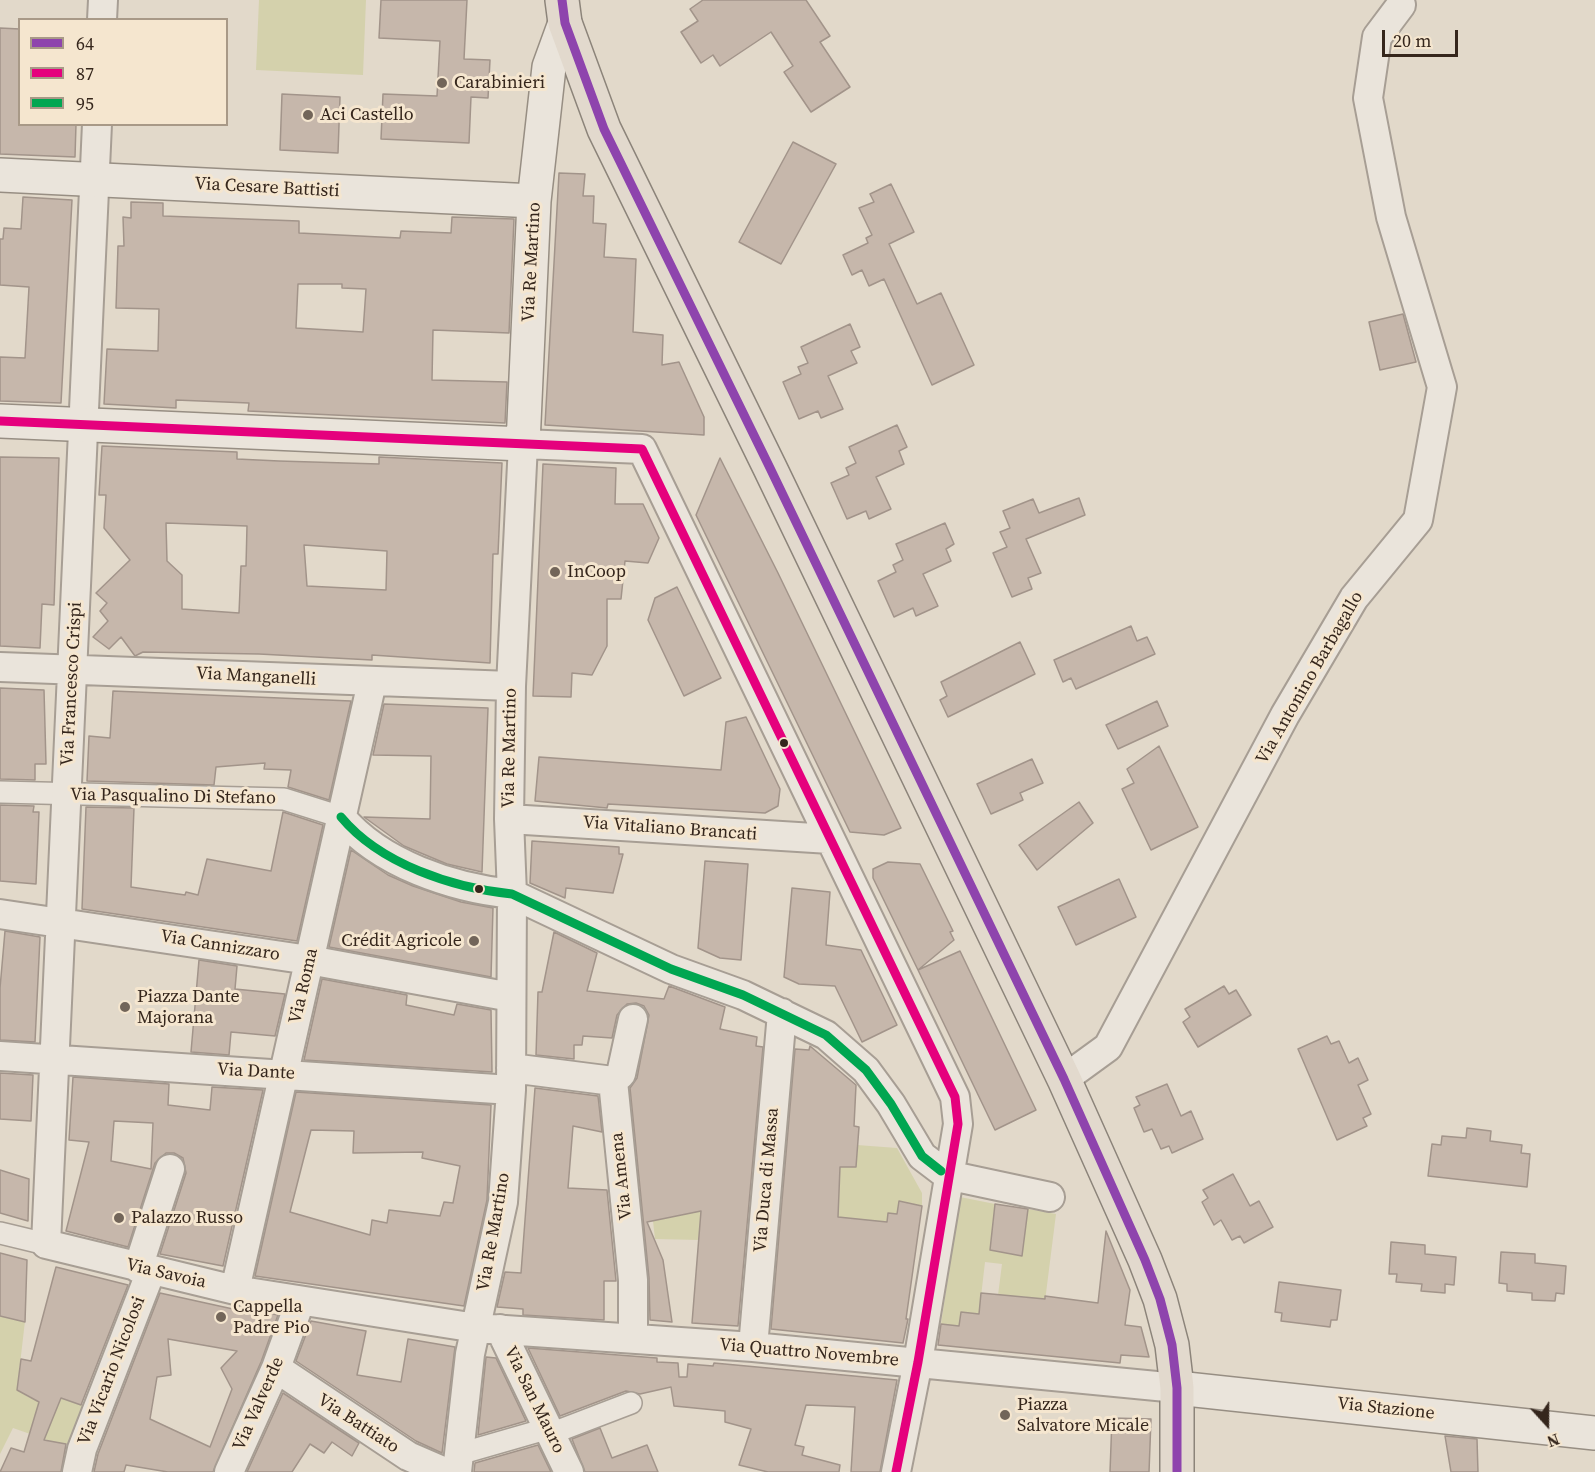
<!DOCTYPE html>
<meta charset="utf-8">
<style>
body{margin:0}
#map{position:relative;width:1595px;height:1472px;overflow:hidden;background:#e2d9ca;font-family:"Source Serif 4",serif}
canvas{display:block}
.legend{position:absolute;left:18px;top:18px;width:210px;height:108px;box-sizing:border-box;background:#f5e6cf;border:2px solid #a89987;margin:0;padding:8px 10px;list-style:none;font-size:18px;color:#35261c}
.legend li{display:flex;align-items:center;gap:12px;height:30px}
.legend b{width:30px;border:2px solid #a89987}
.north{position:absolute;left:1517px;top:1394px;width:60px;height:60px;-webkit-text-stroke:4px #f5e6cf;paint-order:stroke;rotate:159deg;font-size:16px;font-weight:700;line-height:24px;text-align:center;color:#35261c}
.north::after{content:'';display:block;margin:auto;width:21px;height:27px;background:#35261c;clip-path:polygon(50% 0,100% 100%,50% 72%,0 100%)}
.scale{position:absolute;left:1382px;top:30px;width:76px;height:27px;box-sizing:border-box;border:3px solid #35261c;border-top:0;padding-left:8px;font-size:18px;line-height:21px;white-space:nowrap;color:#35261c;-webkit-text-stroke:4px #f5e6cf;paint-order:stroke}
</style>
<div id="map">
<canvas width="1595" height="1472"></canvas>
<ul class="legend">
<li><b style="height:8px;background:#8e44ad"></b>64</li>
<li><b style="height:8px;background:#e5007d"></b>87</li>
<li><b style="height:8px;background:#00a651"></b>95</li>
</ul>
<div class="north">N</div>
<div class="scale">20 m</div>
</div>
<script>
const g = document.querySelector('canvas').getContext('2d');
g.lineJoin = 'round';
function fillPath(path, color) { g.fillStyle = color; g.fill(path, 'evenodd'); }
function stroke(path, color, width, dash) { g.strokeStyle = color; g.lineWidth = width; g.lineCap = dash ? 'butt' : 'round'; g.setLineDash(dash || []); g.stroke(path); }
function label(font, color, halo, rows, align = 'center') {
  g.font = font + ' "Source Serif 4",serif'; g.lineWidth = 6; g.setLineDash([]); g.textBaseline = 'middle'; g.strokeStyle = halo; g.fillStyle = color; for (const [text, x, y, turn = 0] of rows) {
    g.save(); g.translate(x, y); g.rotate((+turn || 0) * Math.PI / 180); g.textAlign = isNaN(turn) ? turn : align; if (halo) g.strokeText(text, 0, 0); g.fillText(text, 0, 0); g.restore();
  }
}
const green = new Path2D(`
 M259,0H366L363,75L256,70Z
 M857,1145L897,1148L922,1193V1206L899,1201L897,1214L888,1213L887,1222L851,1219L822,1230L840,1167H856Z
 M714,1188L700,1240L655,1239L653,1221Z
 M960,1197L995,1204L990,1250L1021,1256L1028,1209L1056,1214L1043,1317L1027,1297L1017,1296L997,1303L1002,1264L985,1262L979,1314L959,1326L941,1324Z
 M0,1316L25,1321L17,1390L30,1398L36,1380L44,1383L35,1416L51,1421L61,1398L91,1408L74,1445L53,1442L13,1428L0,1454Z`);
const building = new Path2D(`
 M381,0H467L464,59L490,60L488,98L471,97L469,143L381,139L383,94L437,96L440,41L379,38Z
 M703,0H806L830,36L820,42L850,87L811,112L784,72L793,66L771,32L720,66L713,55L701,63L681,32L698,21L690,9Z
 M0,28L20,29V124H76L75,157L0,154Z
 M282,94L340,97L338,153L280,150Z
 M793,142L836,164L781,264L739,242Z
 M559,173L585,174L583,196H594L593,223L606,224L604,257L636,259L633,332L663,335L662,365L679,362L704,417V435L545,425Z
 M891,184L914,232L889,244L917,304L941,293L974,365L932,385L884,279L869,286L862,270L852,275L843,255L868,243L866,238L872,235L859,208L874,202L870,194Z
 M23,197L72,200L61,403L0,401V357L25,358L29,287L0,285V239H3L4,228L21,229Z
 M131,202L163,203V216L299,221V233L400,238L401,231L451,233L452,217L514,219L509,333L433,330L432,380L507,382L505,423L248,411L249,403L176,400V408L104,404L107,349L158,351L159,309L116,308L118,246H124L123,217L131,218ZM298,284H342V288L366,289L363,332L296,328Z
 M1403,314L1416,362L1380,370L1369,322Z
 M850,324L860,347L851,351L857,363L828,376L843,409L821,418L818,411L799,419L783,382L801,374L798,367L808,363L801,347Z
 M897,425L907,447L899,451L904,464L876,477L891,509L869,519L866,511L847,519L831,483L849,475L846,468L856,463L849,447Z
 M102,446L237,452V459L279,461L379,464V457L502,463L498,554H493L490,663L372,655V660L259,654L143,652L135,656L121,637L109,649L93,637L108,621L100,611L107,603L96,593L130,560L104,528L106,495H99ZM166,523L247,526L246,566H241L239,613L182,609V575L167,561ZM304,545L387,551L386,590L307,586Z
 M0,457L59,458L54,605L42,604L40,648L0,646Z
 M720,458L778,573L901,828L884,835L850,832L696,515Z
 M543,464L616,468L615,504H643L659,538L648,563L625,561L621,599H607V646L592,675L572,673L571,697L533,696Z
 M1079,498L1085,515L1026,539L1041,573L1028,578L1032,589L1012,597L993,553L1007,547L1000,532L1010,528L1003,511L1033,499L1039,513Z
 M945,523L954,544L946,549L951,561L923,574L938,606L916,616L913,608L894,617L878,581L896,572L893,565L903,560L896,544Z
 M677,587L721,678L684,696L648,620L655,598Z
 M1131,626L1137,641L1147,637L1155,654L1076,689L1071,678L1063,682L1054,660Z
 M1020,642L1035,674L948,717L940,700L947,696L941,682Z
 M0,688L44,690L46,764H35V780L0,779Z
 M113,691L351,701L329,800L288,787L291,770L264,769L265,763L216,767L214,785L87,781L89,736L110,738Z
 M1157,701L1168,726L1118,749L1106,725Z
 M384,704L488,708L482,872L447,864L404,846L364,817L430,819L431,756L373,755Z
 M746,717L780,789L778,806L765,813L608,804L607,808L535,801L539,757L721,770L726,722Z
 M1159,746L1198,827L1151,850L1122,789L1134,783L1127,769Z
 M1032,759L1043,783L1020,793L1023,800L991,814L977,784Z
 M1079,802L1093,823L1037,870L1019,845Z
 M0,805L34,806L33,812H39L36,884L0,881Z
 M86,807L134,808L131,887L185,895L186,892L198,895L207,859L271,871L283,812L323,825L297,941L82,909Z
 M532,841L619,847V854H623L613,893L566,888L565,898L530,883Z
 M351,850L388,875L413,886L461,902L493,908L491,977L329,947Z
 M705,861L748,864L741,960L720,958L698,948Z
 M888,862L920,864L953,931L950,932L954,940L918,970L873,878V869Z
 M1119,879L1136,917L1076,945L1058,907Z
 M792,888L830,892L826,945L861,950L897,1025L862,1042L835,986L799,984L784,977Z
 M5,931L40,937L35,1042L0,1040V988Z
 M554,932L597,953L587,991L664,999L669,986L725,1007L720,1029L757,1037L756,1046L763,1047L738,1326L692,1323L701,1211L647,1222L663,1260L672,1322L650,1320L649,1278L630,1088L637,1078L649,1015L644,1006L636,1003L627,1004L617,1015L612,1038L583,1036L582,1045H574V1059L536,1055L538,992H542Z
 M960,951L1036,1110L995,1130L918,970Z
 M199,960L237,966L235,989L285,994L275,1036L231,1032L229,1055L191,1052Z
 M322,979L407,995L406,1005L454,1015L457,1004L491,1010L492,1072L304,1060Z
 M1224,986L1229,994L1236,990L1251,1015L1198,1047L1183,1022L1190,1017L1185,1009Z
 M1327,1036L1331,1044L1339,1041L1349,1063L1358,1058L1368,1080L1358,1085L1371,1114L1363,1118L1367,1126L1337,1140L1298,1049Z
 M810,1046L856,1085L854,1126L859,1127L856,1167H840L838,1217L887,1222L888,1213L897,1214L899,1201L922,1206L906,1319H908L903,1343L771,1329L795,1049L809,1050Z
 M0,1073L33,1075L31,1121L0,1119Z
 M73,1077L169,1084L168,1105L210,1110L212,1087L263,1090L223,1266L160,1254L186,1173L183,1158L174,1153H166L155,1163L128,1247L66,1231L89,1142L69,1140ZM114,1121L153,1123L151,1169L111,1161Z
 M1167,1084L1181,1116L1191,1111L1203,1139L1172,1153L1169,1146L1161,1149L1152,1129L1144,1132L1134,1108L1140,1105L1136,1097Z
 M535,1088L598,1096L602,1132L573,1126L568,1188L607,1190L616,1281H604V1320L523,1315V1309L497,1307L505,1272L521,1273Z
 M296,1092L491,1105L487,1200L464,1306L255,1276ZM311,1130L354,1131L353,1153L423,1152L422,1158L460,1166L453,1203L444,1202L440,1216L389,1210L387,1223L372,1220L370,1235L290,1212Z
 M1467,1128L1491,1131L1490,1141L1522,1145L1521,1153L1530,1154L1527,1187L1428,1176L1432,1144L1441,1145L1442,1136L1466,1138Z
 M0,1170L29,1179L28,1221L0,1213Z
 M1233,1174L1250,1206L1259,1201L1273,1227L1244,1243L1240,1236L1232,1240L1221,1220L1214,1225L1202,1202L1208,1198L1203,1190Z
 M995,1204L1028,1209L1022,1256L990,1250Z
 M1106,1231L1130,1290L1125,1325L1141,1327L1149,1357L1121,1355L1120,1363L938,1345L941,1324L959,1326L961,1312L979,1314L981,1293L1045,1299V1296L1098,1303Z
 M1391,1242L1425,1245V1254L1456,1257L1454,1285L1445,1284V1293L1421,1291L1422,1284L1396,1282L1397,1274H1389Z
 M1501,1252L1535,1254V1263L1566,1266L1564,1294L1556,1293L1555,1301L1532,1300V1293L1507,1291V1284L1499,1283Z
 M0,1253L27,1260L25,1322L0,1316Z
 M56,1267L128,1285L81,1405L61,1398L44,1440L66,1444L61,1472H0L11,1448L24,1452L39,1402L17,1390L21,1359L31,1361Z
 M1279,1282L1341,1290L1337,1320H1331L1330,1327L1281,1321L1282,1313L1275,1312Z
 M160,1293L242,1311L243,1308L278,1315L261,1362L213,1472H168L126,1465L124,1472H94L98,1454ZM168,1339L237,1351L221,1368L232,1389L210,1447L150,1419L157,1377L171,1375Z
 M311,1321L366,1331L357,1375L401,1382L408,1339L455,1347L442,1453L416,1441L296,1361Z
 M528,1348L657,1358V1362L678,1363L679,1377H687L688,1364L713,1366L714,1363L897,1380L880,1472H851L855,1407L806,1405L795,1445L804,1447L802,1455L840,1465L839,1472H768L739,1465L751,1429L725,1422V1411L674,1406L671,1387L640,1394L626,1391L560,1416Z
 M486,1357L496,1358L526,1421L478,1435Z
 M283,1393L359,1443L352,1456L332,1442L324,1453L310,1444L292,1472H247Z
 M1112,1418L1151,1419L1149,1472H1110Z
 M600,1428L612,1458L647,1445L658,1472H585L572,1439Z
 M1445,1436L1477,1439L1478,1472H1451Z
 M538,1445L551,1472H474L475,1463Z`);
const pedestrian = new Path2D(`
 M0,792L284,799L341,817
 M0,1233L46,1244
 M550,1434L631,1403
 M459,1454L546,1429`);
const minor = new Path2D(`
 M102,20L103,0
 M97,124L46,1244L235,1290L476,1328L753,1347L1177,1388
 M0,667L511,686
 M341,817C380,864 453,888 512,894L671,969L743,995L826,1035L866,1070L891,1104L922,1156L947,1175L1050,1197
 M509,819L830,839
 M0,914L309,960L511,997
 M0,1056L511,1090
 M511,1068L613,1081
 M1064,1079L1108,1047L1285,715L1354,598L1418,520L1442,387L1391,217L1368,98L1377,37L1401,5
 M138,1268L170,1169
 M235,1290L372,682
 M500,1329L569,1472
 M633,1337V1280L613,1081L621,1074L633,1019
 M753,1347L782,1013
 M276,1368L408,1456L445,1472
 M77,1472L82,1449L151,1271
 M229,1472L276,1368L300,1302
 M457,1472L470,1354L503,1202L511,1090L512,894L509,819L511,686L523,444L642,449L955,1097L958,1124L918,1362L896,1472`);
const secondary = new Path2D(`
 M0,175L534,201
 M0,421L523,444L534,201L549,67L565,23
 M1177,1388L1595,1433`);
const primary = new Path2D(`
 M562,0L565,23L604,129L770,468L1064,1079L1145,1260L1160,1299L1172,1345L1177,1388V1472`);
const bus1 = new Path2D(`
 M562,0L565,23L604,129L770,468L1064,1079L1145,1260L1160,1299L1172,1345L1177,1388V1472`);
const bus2 = new Path2D(`
 M0,421L642,449L955,1097L958,1124L918,1362L896,1472`);
const bus3 = new Path2D(`
 M341,817C380,864 453,888 512,894L671,969L743,995L826,1035L866,1070L891,1104L922,1156L941,1171`);
const markers = [
 [442,83,6,"#726559"],
 [308,115,6,"#726559"],
 [555,572,6,"#726559"],
 [784,743,5,"#35261c"],
 [479,889,5,"#35261c"],
 [474,941,6,"#726559"],
 [125,1007,6,"#726559"],
 [119,1218,6,"#726559"],
 [221,1317,6,"#726559"],
 [1005,1415,6,"#726559"]
];
const poiNames = [
 ["Carabinieri",454,83],
 ["Aci Castello",320,115],
 ["InCoop",567,572],
 ["Crédit Agricole",462,941,"right"],
 ["Piazza Dante",137,997],
 ["Majorana",137,1018],
 ["Palazzo Russo",131,1218],
 ["Cappella",233,1307],
 ["Padre Pio",233,1328],
 ["Piazza",1017,1405],
 ["Salvatore Micale",1017,1426]
];
const streetNames = [
 ["Via Cesare Battisti",267,188,3],
 ["Via Re Martino",532,262,-87],
 ["Via Manganelli",256,677,3],
 ["Via Antonino Barbagallo",1310,678,-60],
 ["Via Francesco Crispi",72,684,-87],
 ["Via Re Martino",510,748,-89],
 ["Via Pasqualino Di Stefano",173,797,1],
 ["Via Vitaliano Brancati",670,829,4],
 ["Via Cannizzaro",220,946,9],
 ["Via Roma",304,986,-77],
 ["Via Dante",256,1072,3],
 ["Via Amena",622,1176,-96],
 ["Via Duca di Massa",767,1180,-85],
 ["Via Re Martino",494,1232,-80],
 ["Via Savoia",166,1274,13],
 ["Via Quattro Novembre",809,1353,5],
 ["Via Vicario Nicolosi",112,1371,-69],
 ["Via San Mauro",534,1400,64],
 ["Via Valverde",259,1404,-66],
 ["Via Stazione",1386,1409,6],
 ["Via Battiato",358,1424,33]
];
fillPath(green, '#d4d1ac');
fillPath(building, '#c6b7ab');
stroke(building, '#a2948a', 1.5);
stroke(pedestrian, '#a79e94', 24);
stroke(minor, '#a79e94', 32);
stroke(secondary, '#978e83', 36);
stroke(primary, '#8c847a', 36);
stroke(pedestrian, '#eae4db', 21);
stroke(minor, '#eae4db', 28);
stroke(secondary, '#eae4db', 33);
stroke(primary, '#e2d9cd', 33);
stroke(bus1, '#8e44ad', 9);
stroke(bus2, '#e5007d', 9);
stroke(bus3, '#00a651', 9);
for (const [x, y, r, color] of markers) { const dot = new Path2D(); dot.arc(x, y, r, 0, 2 * Math.PI); g.fillStyle = color; g.fill(dot); stroke(dot, '#f5e6cf', 2); }
label('18px', '#35261c', '#f5e6cf', poiNames, 'left');
label('18px', '#35261c', '#f5e6cf', streetNames);
</script>
